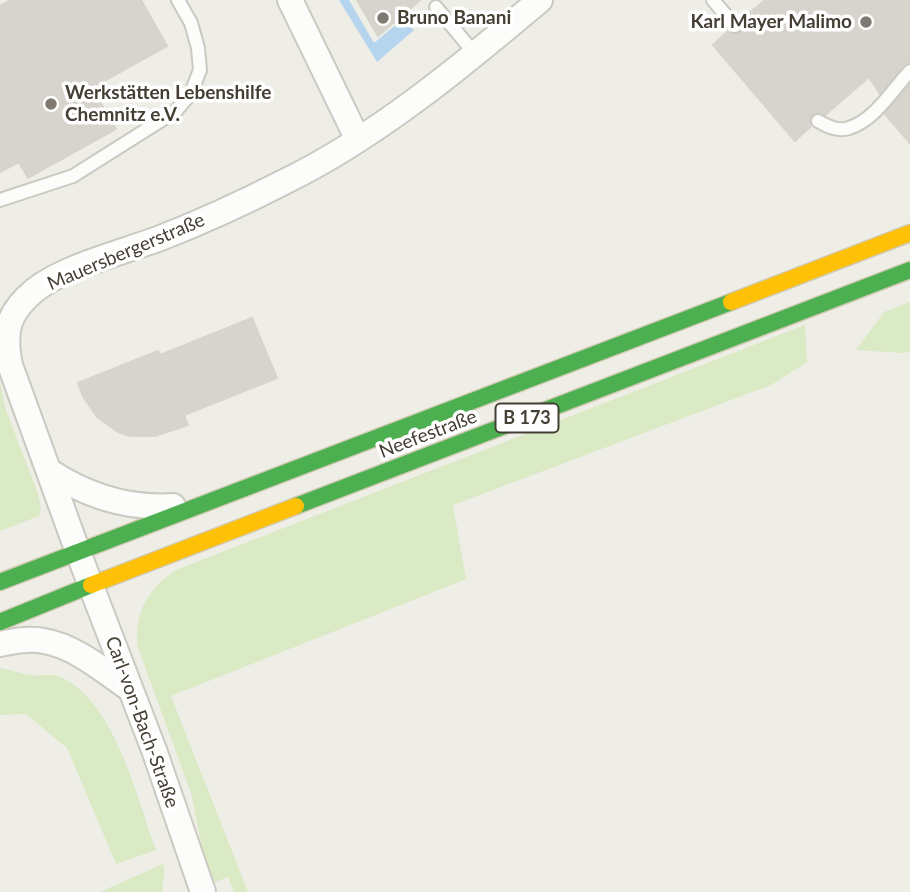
<!DOCTYPE html>
<meta charset="utf-8">
<style>
body{margin:0}
canvas{display:block;background:#eeede6}
</style>
<canvas width="910" height="892"></canvas>
<script>
const g = document.querySelector('canvas').getContext('2d');
g.lineJoin = 'round';
function fillPath(path, color) { g.fillStyle = color; g.fill(path, 'evenodd'); }
function stroke(path, color, width, dash) { g.strokeStyle = color; g.lineWidth = width; g.lineCap = dash ? 'butt' : 'round'; g.setLineDash(dash || []); g.stroke(path); }
function label(font, color, halo, rows, align = 'center') {
  g.font = font + ' Lato,sans-serif'; g.lineWidth = 7; g.setLineDash([]); g.textBaseline = 'middle'; g.strokeStyle = halo; g.fillStyle = color; for (const [text, x, y, turn = 0] of rows) {
    g.save(); g.translate(x, y); g.rotate((+turn || 0) * Math.PI / 180); g.textAlign = isNaN(turn) ? turn : align; if (halo) g.strokeText(text, 0, 0); g.fillText(text, 0, 0); g.restore();
  }
}
const green = new Path2D(`
 M910,302V351L903,353L856,350L884,312Z
 M805,325L807,362L771,385L453,505L466,579L171,696L248,892H234L228,877L213,883L203,853L191,793L137,645C136,610 147,590 176,570Z
 M0,383L6,410L38,494L41,508L39,516L0,531Z
 M0,668C10,670 21,674 32,675C43,677 52,672 63,678C115,704 137,797 156,850L116,864L67,748L26,714L0,715Z
 M163,864C166,871 162,883 163,892H100Z`);
const water = new Path2D(`
 M339,0H349L374,43L403,19L414,30L377,62Z`);
const building = new Path2D(`
 M11,0H141L167,46L92,88L116,129L28,178L19,162L0,172V6Z
 M357,0H420L378,36Z
 M765,0H910V62L903,65L880,94L869,77L825,115L818,112L813,114L809,121L811,126L795,141L713,45L728,31L733,34L740,33L743,28L741,20Z
 M910,84V143L885,114Z
 M252,318L277,378L184,415L188,425L155,436H130L118,432L97,417L83,396L78,383L158,351L160,355Z`);
const lane = new Path2D(`
 M713,0L735,26
 M436,7L475,54
 M818,121C827,126 838,132 849,128C875,120 893,89 910,71
 M0,200L73,176L176,111L191,93L200,70L198,48L191,23L178,0`);
const street = new Path2D(`
 M290,0L358,140
 M49,471C87,496 128,509 173,506
 M0,644C14,641 29,638 44,641C75,646 104,671 130,689
 M203,892L154,750L78,552L10,365C3,331 8,312 35,290C67,265 125,252 163,237C204,221 245,202 284,182C375,138 463,65 540,0`);
const fast = new Path2D(`
 M296,506L910,270
 M78,552L731,302
 M0,582L78,552
 M0,622L91,585`);
const slow = new Path2D(`
 M731,302L910,233
 M91,585L296,506`);
const markers = [
 [383,18,7,"#807b72"],
 [866,22,7,"#807b72"],
 [51,104,7,"#807b72"]
];
const shields = [
 [527,418,63]
];
const shieldNames = [
 ["B 173",527,418]
];
const poiNames = [
 ["Bruno Banani",397,18],
 ["Karl Mayer Malimo",852,22,"right"],
 ["Werkstätten Lebenshilfe",65,93],
 ["Chemnitz e.V.",65,115]
];
const streetNames = [
 ["Mauersbergerstraße",126,252,-23],
 ["Neefestraße",428,434,-21],
 ["Carl-von-Bach-Straße",142,722,70]
];
fillPath(green, '#d9eac4');
fillPath(water, '#b5d4ee');
fillPath(building, '#d6d4cd');
stroke(building, '#d6d4cc', 2);
stroke(lane, '#cac9c2', 16);
stroke(street, '#cac9c2', 28);
stroke(fast, '#d1cab3', 19);
stroke(slow, '#d1cab3', 19);
stroke(lane, '#fcfcfb', 12);
stroke(street, '#fcfcfb', 24);
stroke(fast, '#4caf50', 16);
stroke(slow, '#ffc107', 16);
for (const [x, y, r, color] of markers) { const dot = new Path2D(); dot.arc(x, y, r, 0, 2 * Math.PI); g.fillStyle = color; g.fill(dot); stroke(dot, '#fff', 2.5); }
for (const [x, y, w] of shields) { const box = new Path2D(); box.roundRect(x - w / 2, y - 14.5, w, 29, 5); g.fillStyle = '#fff'; g.fill(box); stroke(box, '#443e33', 2); }
label('bold 18px', '#443e33', null, shieldNames);
label('bold 19px', '#443e33', '#fff', poiNames, 'left');
label('19px', '#443e33', '#fff', streetNames);
</script>
